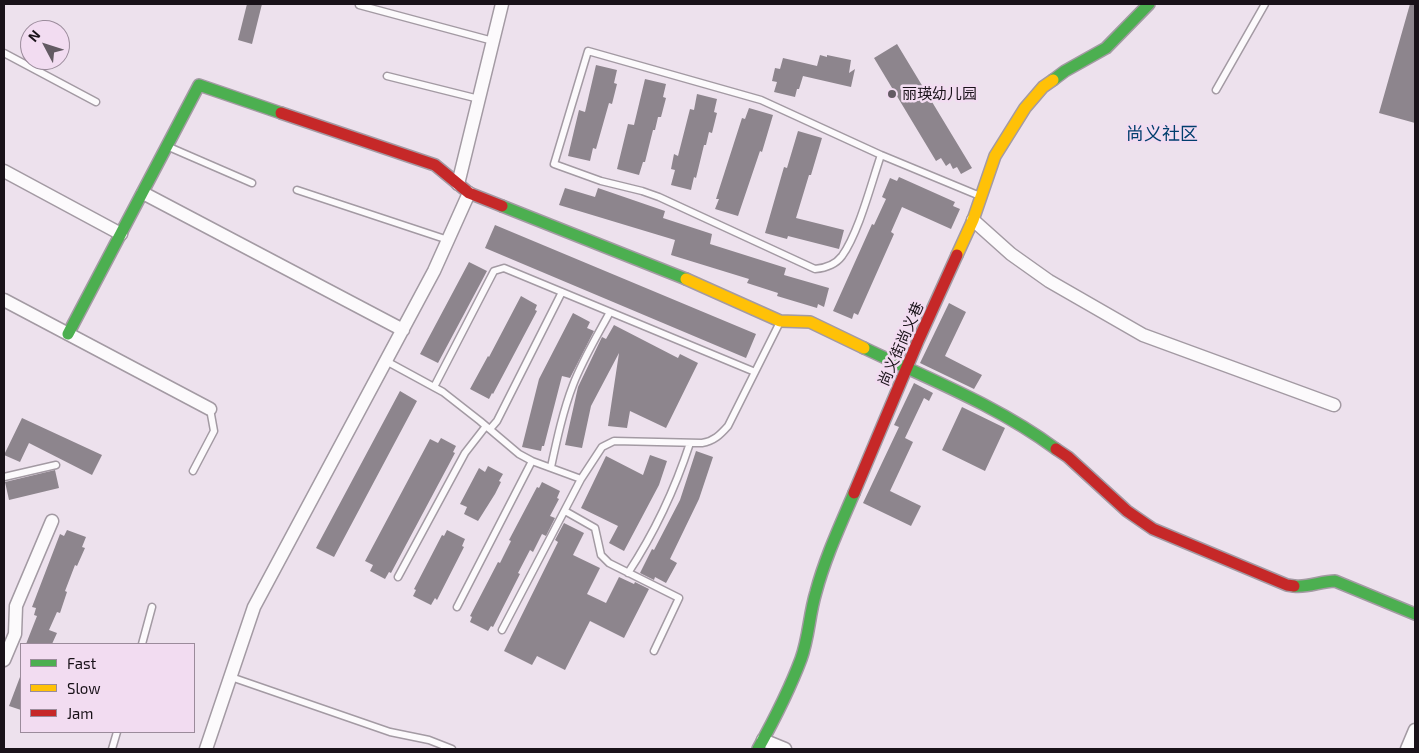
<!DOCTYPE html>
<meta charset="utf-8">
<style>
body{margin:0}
#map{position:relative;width:1419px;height:753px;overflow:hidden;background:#ede1ed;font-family:"Exo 2",sans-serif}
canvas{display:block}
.frame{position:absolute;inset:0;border:5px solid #191219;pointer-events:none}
.legend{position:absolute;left:20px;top:643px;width:175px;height:90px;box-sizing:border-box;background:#f2dcf1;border:1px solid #9b8b9b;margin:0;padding:6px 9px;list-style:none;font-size:15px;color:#191219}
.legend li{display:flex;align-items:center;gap:10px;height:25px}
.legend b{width:25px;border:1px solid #9b8b9b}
.north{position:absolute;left:20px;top:20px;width:50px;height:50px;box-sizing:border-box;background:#f2dcf1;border:1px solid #9b8b9b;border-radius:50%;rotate:310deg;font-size:14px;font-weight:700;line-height:20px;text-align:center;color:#191219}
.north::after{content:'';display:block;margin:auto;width:18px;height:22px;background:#635a63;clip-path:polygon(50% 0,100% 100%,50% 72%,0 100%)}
</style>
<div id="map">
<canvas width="1419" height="753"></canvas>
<div class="frame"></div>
<ul class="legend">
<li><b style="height:6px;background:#4caf50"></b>Fast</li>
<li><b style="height:6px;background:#ffc107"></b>Slow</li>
<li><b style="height:6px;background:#c62828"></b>Jam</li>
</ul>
<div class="north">N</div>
</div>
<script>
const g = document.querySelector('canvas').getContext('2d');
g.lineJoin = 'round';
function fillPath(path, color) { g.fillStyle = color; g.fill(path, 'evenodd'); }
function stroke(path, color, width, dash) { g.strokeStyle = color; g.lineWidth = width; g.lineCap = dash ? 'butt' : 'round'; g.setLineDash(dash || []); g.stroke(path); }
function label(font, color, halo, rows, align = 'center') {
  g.font = font + ' "Exo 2","Noto Sans SC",sans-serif'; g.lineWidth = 5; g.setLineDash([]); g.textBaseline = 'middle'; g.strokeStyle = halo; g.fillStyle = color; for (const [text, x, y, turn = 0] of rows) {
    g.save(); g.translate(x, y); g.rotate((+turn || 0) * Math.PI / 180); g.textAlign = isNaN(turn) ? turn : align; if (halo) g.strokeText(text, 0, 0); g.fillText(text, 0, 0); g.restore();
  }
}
const building = new Path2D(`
 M247,4H262L252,44L238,40Z
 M1410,4H1415V123L1379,113Z
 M897,44L972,168L961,174L957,167L953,169L950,163L946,166L941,158L936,161L874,58Z
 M820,55L827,57V55L851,60L849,73L855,69L851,87L803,76L799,89H797L795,97L774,92L777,82L772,81L775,68L780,69L783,58L817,66Z
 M596,65L617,70L614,83L617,84L612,104L609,103L596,149L593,148L590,161L568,156L579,110L585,112Z
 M645,79L666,84L663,97L666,98L661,117H658L655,130H653L645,162H643L639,175L617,169L628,124L634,125Z
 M697,94L717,99L714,112L717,113L712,133L709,132L706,145H704L696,178L694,177L691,190L671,185L675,170L671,169L674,154L678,156L690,109L694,110Z
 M749,108L773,115L762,152L760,151L738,216L715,209L719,199H716L742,118L745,119Z
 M798,131L822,138L811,175H809L796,218L844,230L839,249L788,236L787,239L765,233L784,167L787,168Z
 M899,177L955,202L953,206L960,209L951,229L902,207L891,232L894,234L858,315L854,313L852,319L833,311L872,224L874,225L886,199L882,197L890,178L897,181Z
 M565,188L595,197L598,188L665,211L663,218L712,234L710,244L786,268L784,275L829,288L824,307L818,304L817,308L777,296L778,293L747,283L749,279L671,255L675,240L559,205Z
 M495,225L756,334L746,358L485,248Z
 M469,262L487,271L438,363L420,354Z
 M521,296L537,305L535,310L537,311L493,394L492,393L489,399L470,389L488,356L489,357Z
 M949,303L966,312L945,356L982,375L974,389L920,363Z
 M573,313L590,322L587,328L594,331L570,378L562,376L544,446H542L541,451L522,447L539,379Z
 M614,325L678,358L680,354L698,363L666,428L630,411L627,428L608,426L619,353L591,406L582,448L565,445L578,387L602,337L606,339Z
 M914,383L933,393L929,401L924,398L905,438L913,442L890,491L921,506L911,526L863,503L899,427L894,425Z
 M400,391L417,401L334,557L316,548Z
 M962,407L1005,428L985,471L942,450Z
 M22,418L102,455L92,475L29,443L20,462L4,455Z
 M441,438L456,446L453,452L455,453L391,573L389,572L385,579L370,571L373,565L365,561L430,439L438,443Z
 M696,451L713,457L699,499L670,559L677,563L666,583L655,577L654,580L640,573L652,549L654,550L680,500Z
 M650,455L667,461L659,485L624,551L609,543L618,526L581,508L606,456L643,475Z
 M488,466L503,474L499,481L501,482L495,494L478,521L464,514L467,507L460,504L479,468L485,472Z
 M55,470L59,488L9,500L5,482Z
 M542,482L560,491L557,498L559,499L550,516L555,518L546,536L542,534L533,552L530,550L518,573L520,574L493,627L491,626L488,631L470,622L472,617L470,616L498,562L500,563L511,541L509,540L537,487L539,488Z
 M564,523L584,533L573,555L600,568L587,594L606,603L619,577L634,584L635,582L649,589L624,638L590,621L565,670L537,656L532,665L504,651L558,542L555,540Z
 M67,530L86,537L82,547L85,548L77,566L75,565L65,591L67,592L60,613L57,612L49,630L57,633L52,644H26L37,616L34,615L36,608L32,607L60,534L64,536Z
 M447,530L465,539L462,546L464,547L437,600L435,598L431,605L413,596L416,590L414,589L442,535L444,536Z
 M20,677H21V710L9,706Z`);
const lane = new Path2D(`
 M359,5L493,41
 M4,53L96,102
 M387,76L479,99
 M1216,90L1265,4
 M169,147L252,183
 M881,155C871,184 859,232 842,256C836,264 826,268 815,269L659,197L642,191L601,181L554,164L588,51L761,100L881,155L980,196
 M297,190L448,240
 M386,361L443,392L480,421L519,454L532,461L581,479
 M434,387L494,271L504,268L755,372
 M490,429L497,421L562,292
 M551,467C557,439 563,411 573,385C583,359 597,336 610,312
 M193,471L214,431L210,409
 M4,477L56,465
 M565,511L595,528L601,555L609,563L679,598L654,651
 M628,573C655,532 675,489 690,443
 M398,577L465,453L486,426
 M457,607L532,461
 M502,630L581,479L602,447L614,441L702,443C714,441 720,435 728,426L780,322
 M142,644L152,607
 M231,677L390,732L429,740L452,749
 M112,749L117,732`);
const street = new Path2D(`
 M4,171L121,234
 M458,184L502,4
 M143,193L403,330
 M973,220L1011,254L1049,281L1143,335L1334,405
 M4,300L210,409
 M4,660L15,634L16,606L52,521
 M763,740L785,749
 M206,749L254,607L434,271L469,193
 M1407,749L1415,730`);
const fast = new Path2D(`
 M1053,80L1065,71L1106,48L1149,4
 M502,206L686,279
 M68,334L199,85L281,113
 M864,348C929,379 998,406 1056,449
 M1294,586C1308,588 1321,581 1335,581L1415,614
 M758,749C774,720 789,691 801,659C809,637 809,615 816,592C825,558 840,526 854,493`);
const slow = new Path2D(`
 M957,255L973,220L995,156L1025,108L1043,87L1053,80
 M686,279L780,321L810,322L864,348`);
const jam = new Path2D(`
 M281,113L435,165L469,193L502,206
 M1056,449L1068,457L1127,511L1153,529L1287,585L1294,586
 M854,493L918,341L957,255`);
const markers = [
 [892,94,5,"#635a63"]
];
const poiNames = [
 ["丽瑛幼儿园",902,94]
];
const streetNames = [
 ["尚义街尚义巷",901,344,-66]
];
const quarterNames = [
 ["尚义社区",1162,134]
];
fillPath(building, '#8d858d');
stroke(lane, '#a39aa3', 9);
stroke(street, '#a39aa3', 15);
stroke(fast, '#a39aa3', 14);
stroke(slow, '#a39aa3', 14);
stroke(jam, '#a39aa3', 14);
stroke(lane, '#fcfafc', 6);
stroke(street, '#fcfafc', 12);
stroke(fast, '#4caf50', 11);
stroke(slow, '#ffc107', 11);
stroke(jam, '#c62828', 11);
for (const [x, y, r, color] of markers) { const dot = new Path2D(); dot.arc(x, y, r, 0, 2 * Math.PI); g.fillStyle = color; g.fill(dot); stroke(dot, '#f2dcf1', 2); }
label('15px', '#191219', '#f2dcf1', poiNames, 'left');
label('15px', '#191219', '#f2dcf1', streetNames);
label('18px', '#003e6d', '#f2dcf1', quarterNames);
</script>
